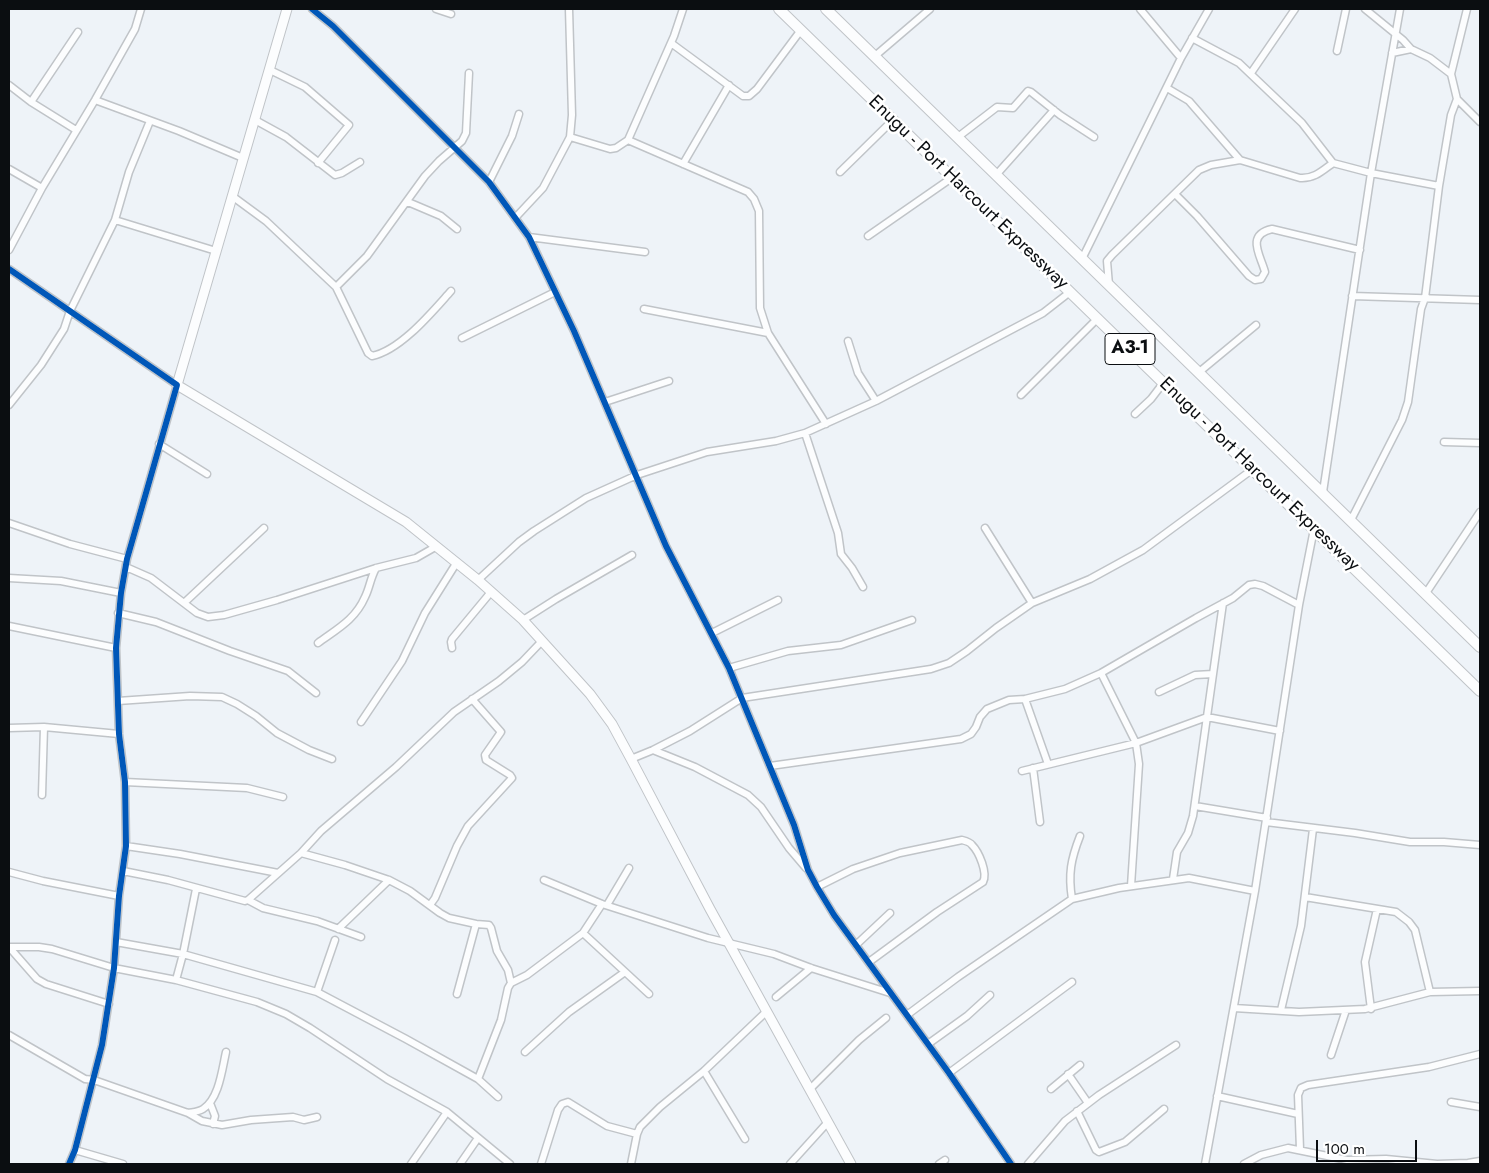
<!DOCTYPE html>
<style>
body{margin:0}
#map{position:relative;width:1489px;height:1173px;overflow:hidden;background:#eef3f8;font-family:Jost,sans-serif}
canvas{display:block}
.frame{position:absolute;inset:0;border:10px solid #0b0e11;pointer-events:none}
.scale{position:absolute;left:1316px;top:1140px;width:101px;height:22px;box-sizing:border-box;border:2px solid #0b0e11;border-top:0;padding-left:6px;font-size:15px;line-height:18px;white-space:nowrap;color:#0b0e11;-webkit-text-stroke:4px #fff;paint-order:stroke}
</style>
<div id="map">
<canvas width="1489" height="1173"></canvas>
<div class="frame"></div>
<div class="scale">100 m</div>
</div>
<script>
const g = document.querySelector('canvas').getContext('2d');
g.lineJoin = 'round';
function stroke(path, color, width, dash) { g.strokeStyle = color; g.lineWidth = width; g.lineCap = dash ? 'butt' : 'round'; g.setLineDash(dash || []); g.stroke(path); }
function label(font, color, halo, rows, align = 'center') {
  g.font = font + ' Jost,sans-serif'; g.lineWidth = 5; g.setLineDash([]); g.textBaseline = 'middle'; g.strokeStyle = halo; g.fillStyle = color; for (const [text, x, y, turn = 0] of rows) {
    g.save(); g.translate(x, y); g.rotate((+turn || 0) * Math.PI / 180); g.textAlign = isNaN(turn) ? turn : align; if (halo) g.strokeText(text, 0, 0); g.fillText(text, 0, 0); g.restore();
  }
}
const minor = new Path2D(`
 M312,9L333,26L489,182L529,237L574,331L666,546L729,668L794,825L808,870L817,887L834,915L949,1073L1011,1164
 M436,9L451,14
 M1140,9L1181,58
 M1365,9L1403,40L1411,49L1430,58L1451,74L1457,99L1480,122
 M1192,38L1239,63L1302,123L1333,163L1371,173L1439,186
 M671,43L743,96H749L757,89L801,30
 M1337,51L1346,9
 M1392,53L1411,49
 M875,56L930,9
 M270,70L305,87L349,125L318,163
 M1251,73L1295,9
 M1451,74L1467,9
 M9,85L31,102L76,130
 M1167,88L1189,101L1240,160L1300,178C1314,179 1322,171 1333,163
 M95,100L179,131L243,158
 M31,102L78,32
 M255,120L286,137L335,175L342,173L360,162
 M570,137L610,149L616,148L628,140L674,36L683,9
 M958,137L997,107L1013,108L1028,91L1031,92L1060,115L1094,137
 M628,140L748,192L754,199L759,211L760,308L768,333L826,424
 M683,164L729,85
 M9,169L42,188
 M840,172L893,120
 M997,174L1054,110
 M489,182L512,136L519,114
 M1175,194L1197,216L1249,276L1255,280L1261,279L1265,272C1261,256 1245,235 1272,229L1360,250
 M232,196L266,221L336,287L367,256L425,176L439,161L462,141L466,133L469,73
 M408,202L441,216L457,229
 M516,217L543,188L570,137L572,115L569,9
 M115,220L216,251
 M868,236L953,177
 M529,237L645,252
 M9,250L42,188L95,100L135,29L141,9
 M1082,259L1181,58L1209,9
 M9,269L177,385L127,559L121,593L116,648L119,734L125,782L126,846L119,896L114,968L102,1045L75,1150L69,1164
 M1109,285L1107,261L1112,255L1199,170L1211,165L1240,160
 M336,287L368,353L372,356C401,350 432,312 451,291
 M1352,296L1480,300
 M644,309L768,333
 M462,338L555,292
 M848,341L858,373L876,401
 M1198,373L1256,325
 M1021,395L1098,318
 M605,402L669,381
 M9,405L41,365L64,329L70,311L115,220L129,172L150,121
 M1135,414L1151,399L1164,382
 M805,433L838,533L841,554L852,568L863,587
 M1444,442L1480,443
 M159,444L207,474
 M1323,492L1371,173L1400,9
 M1351,520L1402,420L1408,402L1421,309L1425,298L1439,186L1451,115L1457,99
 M9,523L70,544L127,559
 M985,528L1032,603
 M126,567L151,578L197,613L208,617L224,615L277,600L376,568L416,558L437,546
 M9,578L61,581L121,593
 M478,580L519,542L534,531L586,498L637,475L707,452L776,441L805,433L876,401L1043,313L1070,292
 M1426,593L1480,512
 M184,603L264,528
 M118,613L156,622L230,651L288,671L316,693
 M523,620L556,599L632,555
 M9,626L116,648
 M712,633L778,600
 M318,643C337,629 355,620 365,597C370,587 370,579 376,568
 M452,648L451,642L452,639L491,592
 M729,668L788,651L841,645L912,620
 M1101,673L1136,743L1139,764L1131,886
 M1159,692L1195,675L1213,674
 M1025,699L1048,764
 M118,701L190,696L222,697L237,704L256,716L277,733L309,750L332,759
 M361,722L402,661L425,613L457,562
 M9,728L44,727L119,734
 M653,750L695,767L748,795L761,807L789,848L806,868
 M631,759L653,750L690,731L742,698L931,669L949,663L967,651L996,628L1032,603L1090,579L1143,550L1253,469
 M770,766L961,739L971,734L976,727L980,717L987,709L1009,700L1025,699L1065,689L1101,673L1196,618L1233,598L1249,585L1255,584L1263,586L1299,605
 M1033,768L1040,822
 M1022,771L1136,743L1207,717L1280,731
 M125,782L247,788L283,797
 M42,795L44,727
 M1195,806L1267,818
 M1266,822L1355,833L1410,842H1444L1480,845
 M126,846L180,854L278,873
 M301,853L345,865L389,880L410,891L440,913L449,918L476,924L489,925L491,928L497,951L508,970L511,983
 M123,871L168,880L245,901L248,900L301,853L321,831L396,767L454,712L499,681L522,662L542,641
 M9,872L43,881L119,896
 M1173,879L1177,852L1188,833L1193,816L1223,603
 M544,880L602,904L708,938L774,954L811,968L890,993
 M817,887L853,869L900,853L962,840C966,841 970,842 972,845C979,852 988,873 983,882L937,912L869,962
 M1305,897L1396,912L1409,922L1415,930L1430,992
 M1072,899C1068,874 1071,859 1080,836
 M248,900L263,908L317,921L361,937
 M430,905L435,898L457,846L468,826L512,778L510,775L486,760L485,755L501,732L472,699
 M607,905L629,868
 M338,929L389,880
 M583,933L649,994
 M116,942L183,954L317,992L406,1039L478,1079
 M857,944L890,913
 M9,947H39L52,949L114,968L176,980L257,1002L286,1014L310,1028L387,1079L447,1112L510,1164
 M9,947L37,979L46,984L109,1004
 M176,980L183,954L196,889
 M317,992L335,940
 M457,994L476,924
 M776,997L811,968
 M1234,1008L1299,1012L1365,1009L1430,992L1480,991
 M1371,1009L1365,962L1377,909
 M1281,1010L1301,926L1313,829
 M907,1015L958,977L1072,899L1119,888L1189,878L1255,891
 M9,1035L85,1079L94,1080L188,1113C193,1112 198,1112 203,1109C219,1099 222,1070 226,1052
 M928,1044L967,1016L990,995
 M525,1052L569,1012L625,972
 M1331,1055L1346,1010
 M704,1071L745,1139
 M949,1073L1072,982
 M1068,1074L1088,1103
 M810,1089L859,1040L886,1018
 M1051,1089L1080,1065
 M1217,1096L1298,1114
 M498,1097L478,1079L501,1020L508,988L511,983L527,975L583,933L602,904
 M1451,1102L1480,1107
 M210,1103L215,1116L213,1124
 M1077,1111L1096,1150L1099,1152L1125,1142L1164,1109
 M188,1113L202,1121L222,1125L251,1120L293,1117L304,1120L317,1117
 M1300,1149L1298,1095L1301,1088L1308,1085L1429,1067L1480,1054
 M75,1150L123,1164
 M411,1164L447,1112
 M460,1164L478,1138
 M541,1164L558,1110L562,1104L568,1102L607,1126L637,1134
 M631,1164L637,1134L640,1127L660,1107L704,1071L767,1011
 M790,1164L828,1122
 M939,1164L945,1160
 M1028,1164L1065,1121L1099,1095L1176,1045
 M1205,1164L1255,891L1299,605L1314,529
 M1244,1164L1261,1155L1288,1148L1347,1160L1386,1159L1437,1164L1468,1163L1480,1161`);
const secondary = new Path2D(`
 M287,9L177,385L406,522L478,580L523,620L590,694L612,724L631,759L710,909L851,1164`);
const trunk = new Path2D(`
 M779,9L1480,691
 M826,9L1480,647`);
const cycleway = new Path2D(`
 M312,9L333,26L489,182L529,237L574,331L666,546L729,668L794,825L808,870L817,887L834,915L949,1073L1011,1164
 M9,269L177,385L127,559L121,593L116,648L119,734L125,782L126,846L119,896L114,968L102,1045L75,1150L69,1164`);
const shields = [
 [1130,349,50]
];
const shieldNames = [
 ["A3-1",1130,349]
];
const streetNames = [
 ["Enugu - Port Harcourt Expressway",968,193,44],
 ["Enugu - Port Harcourt Expressway",1259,475,44]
];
stroke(minor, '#c0c4c8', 9);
stroke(secondary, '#c0c4c8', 11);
stroke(trunk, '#c0c4c8', 12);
stroke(minor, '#fcfdfe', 6);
stroke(secondary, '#fcfdfe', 9);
stroke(trunk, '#fcfdfe', 10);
stroke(cycleway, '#0057b8', 6);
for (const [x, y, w] of shields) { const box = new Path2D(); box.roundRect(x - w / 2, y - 15.5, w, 31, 4); g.fillStyle = '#fff'; g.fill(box); stroke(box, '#0b0e11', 1); }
label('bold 18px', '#0b0e11', null, shieldNames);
label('19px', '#0b0e11', '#fff', streetNames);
</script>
